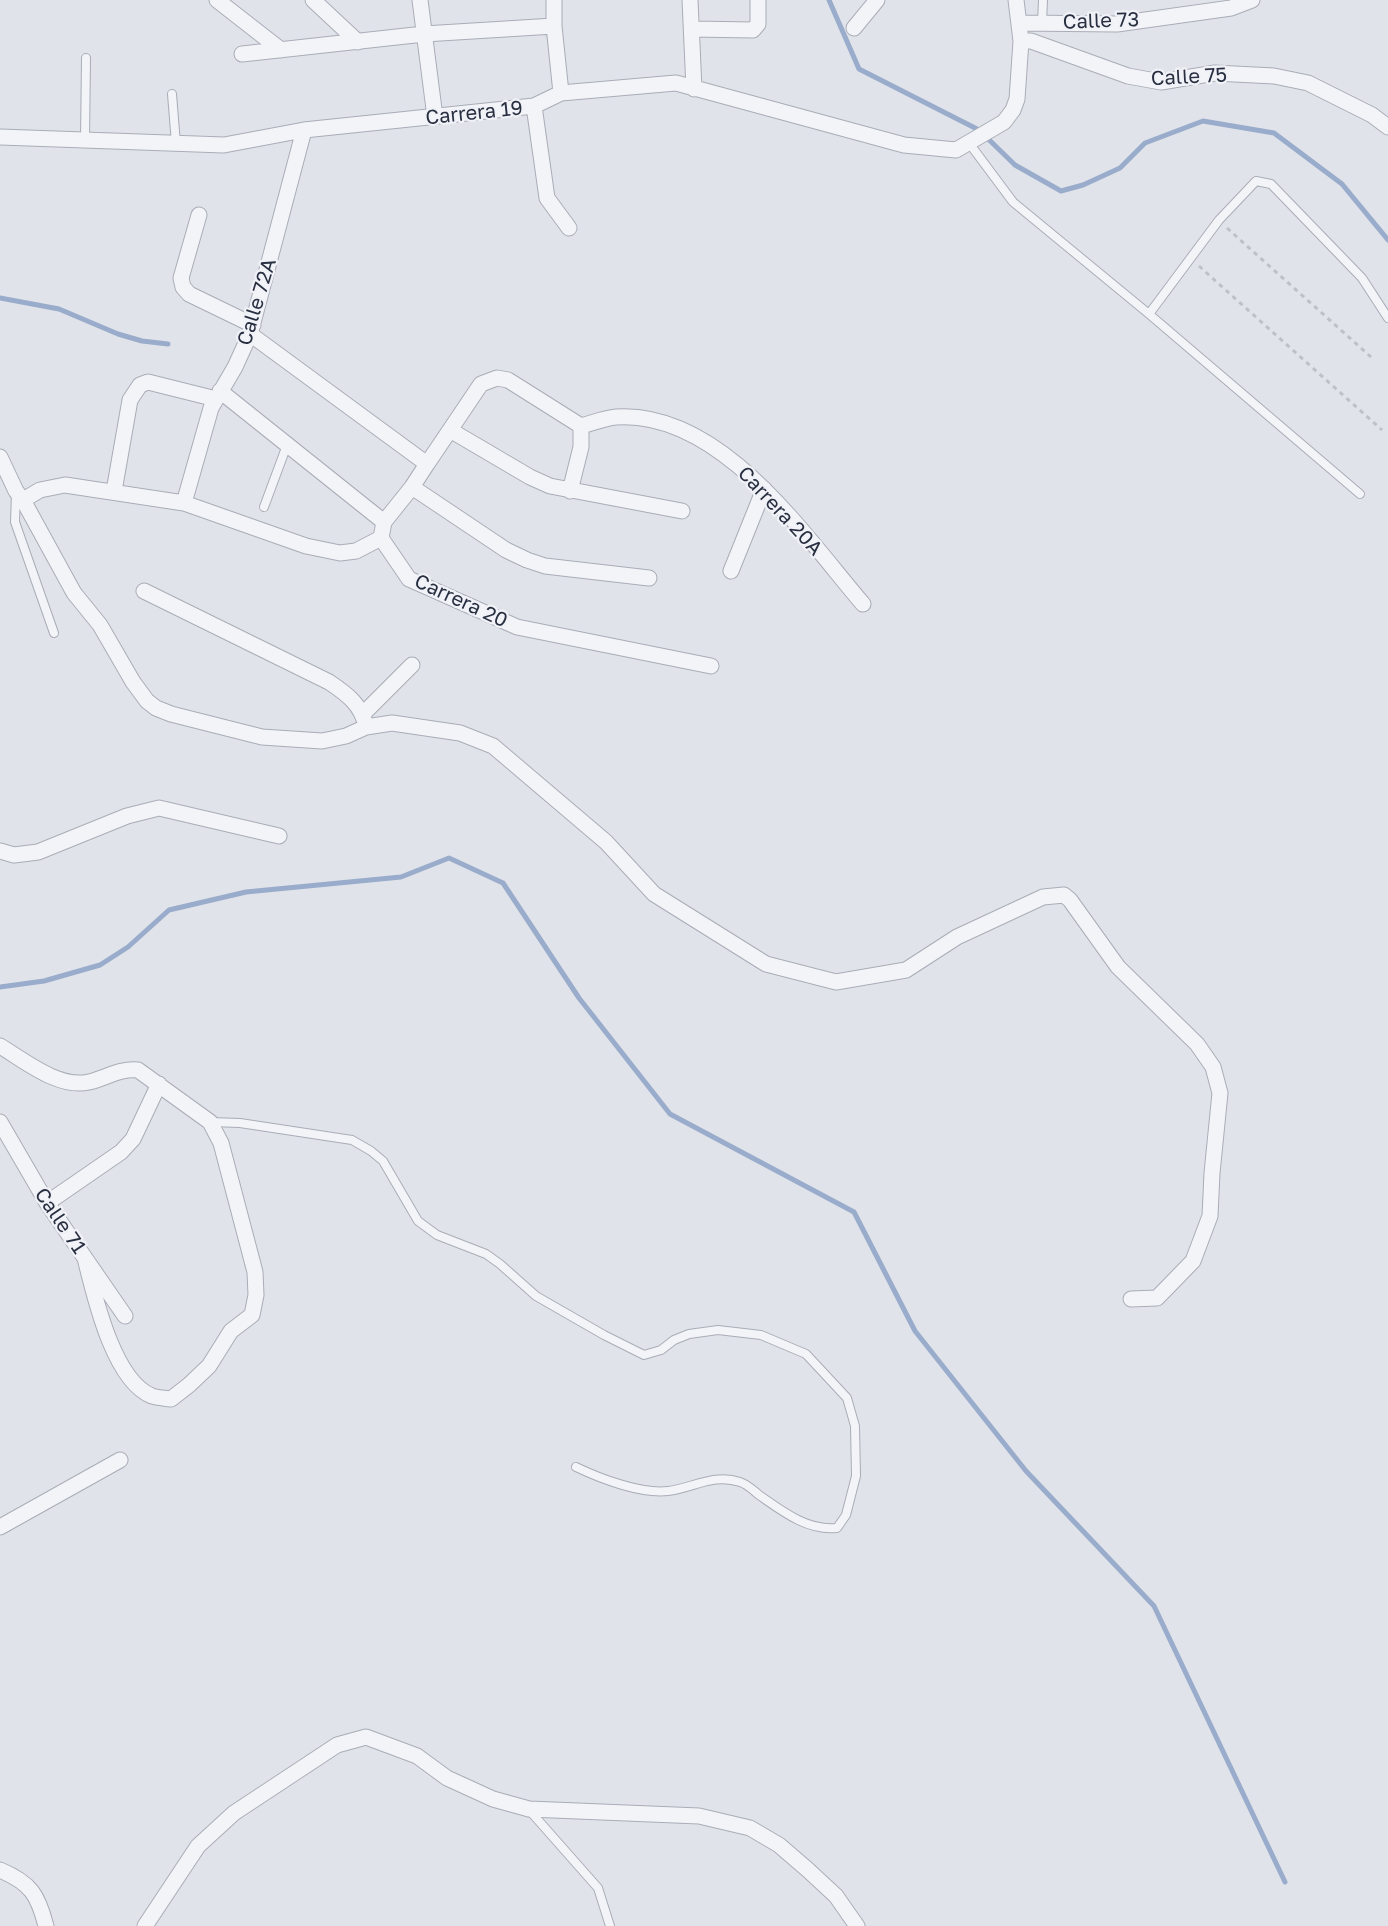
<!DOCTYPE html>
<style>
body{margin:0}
canvas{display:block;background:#e0e3e9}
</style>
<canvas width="1388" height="1926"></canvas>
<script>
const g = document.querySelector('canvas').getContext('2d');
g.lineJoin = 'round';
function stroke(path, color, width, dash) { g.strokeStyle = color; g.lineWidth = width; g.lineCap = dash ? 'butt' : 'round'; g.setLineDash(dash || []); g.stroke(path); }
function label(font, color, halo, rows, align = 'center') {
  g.font = font + ' "Golos Text",sans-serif'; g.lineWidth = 4.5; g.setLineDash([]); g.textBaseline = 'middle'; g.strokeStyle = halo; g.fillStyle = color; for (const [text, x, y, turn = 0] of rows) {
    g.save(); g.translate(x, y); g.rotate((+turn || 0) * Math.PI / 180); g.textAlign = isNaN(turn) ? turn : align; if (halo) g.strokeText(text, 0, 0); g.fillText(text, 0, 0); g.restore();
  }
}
const stream = new Path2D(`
 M829,0L859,69L979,130L1015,165L1061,191L1083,185L1120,168L1145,143L1203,121L1274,133L1342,184L1388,240
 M0,298L59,309L118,334L142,341L168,344
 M0,987L44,981L100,965L128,947L169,910L246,892L401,877L449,858L503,883L579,998L670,1114L854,1212L915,1331L1026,1471L1154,1606L1285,1882`);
const path = new Path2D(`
 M1227,228L1371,357
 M1199,266L1382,430`);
const service = new Path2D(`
 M1042,23L1043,0
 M172,94L176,144
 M85,140L86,58
 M969,143L1013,202L1149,314L1360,494
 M1149,314L1219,220L1256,181L1271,184L1362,278L1388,318
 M16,493L15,522L54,633
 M264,507L287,445
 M210,1122L240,1123L352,1140L371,1151L383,1161L418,1221L437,1235L486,1254L500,1264L536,1296L604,1335L644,1355L661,1350L674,1340L689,1334L718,1330L761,1335L806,1354L847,1398L855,1426L856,1476L846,1515L837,1528C807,1531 782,1511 759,1495C753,1490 747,1484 740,1482C714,1473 693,1488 668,1491C641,1494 601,1479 576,1467
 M530,1811L598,1888L610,1926`);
const minor = new Path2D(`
 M217,0L281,50
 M313,0L358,42
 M420,0L435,117
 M554,0V26L561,93
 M690,0L694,89
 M1020,23L1117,24L1231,8L1252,0
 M854,28L877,0
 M692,29L753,30L758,24V0
 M1021,41H1031L1128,76L1161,82L1215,73L1274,76L1308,83L1372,115L1388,127
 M242,54L424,34L554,26
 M534,106L547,198L569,228
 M0,137L224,145L304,130L534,106L561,93L676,83L904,145L956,150L1004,122L1013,110L1017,99L1021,41L1016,0
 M199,215L181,278L183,287L189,294L253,325
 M250,334L427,464L412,487L384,522
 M220,391L384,522L381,538L409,579L517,627L711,666
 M581,426C592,423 605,418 616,417C720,410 803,534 863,604
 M450,430L530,477L550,486L682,511
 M0,457L16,491L23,500L74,593L100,625L133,682L147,701L156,708L171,714L262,737L322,741L346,736L366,727L392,723L460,733L493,746L606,842L654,894L766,964L836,982L906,970L957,937L1043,897L1064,895L1070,900L1118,967L1197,1044L1213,1067L1220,1093L1212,1173L1210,1216L1193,1261L1157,1298L1131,1299
 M427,464L481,384L497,378L508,380L581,426
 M412,487L506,550L527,560L545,566L649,578
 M114,491L130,400L140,385L148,382L216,399
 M570,491L581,447V426
 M23,500L40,490L65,485L184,503L306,546L340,553L356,551L381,538
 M184,503L211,408L235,367L250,334L304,130
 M731,571L764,489
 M144,591L329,682C347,694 362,705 366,727
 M364,713L412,665
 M0,851L14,855L38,852L127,816L159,808L279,836
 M0,1046C25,1061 59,1089 89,1082C106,1078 120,1068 138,1070L210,1122L221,1143L255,1272L256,1295L252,1315L231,1331L209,1366L189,1385L171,1399C165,1398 158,1398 152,1396C113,1381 94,1294 85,1258
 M0,1122L47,1203L125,1316
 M47,1203L121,1152L133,1139L159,1084
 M0,1527L120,1460
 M0,1870C31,1883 38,1895 46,1926
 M145,1926L198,1846L234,1813L337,1745L366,1737L417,1756L447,1778L493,1799L529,1809L699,1816L750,1828L779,1845L808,1870L836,1896L857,1926`);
const streetNames = [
 ["Calle 73",1101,21,-2],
 ["Calle 75",1189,77,-3],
 ["Carrera 19",474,113,-6],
 ["Calle 72A",257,302,-73],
 ["Carrera 20A",780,511,47],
 ["Carrera 20",461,601,25],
 ["Calle 71",60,1221,56]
];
stroke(stream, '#9aaccb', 5);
stroke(service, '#a9adb7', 10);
stroke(minor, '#a9adb7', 17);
stroke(path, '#bec1c8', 3, [4.5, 4.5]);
stroke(service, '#f3f4f8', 8);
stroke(minor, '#f3f4f8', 15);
label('20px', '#282f41', '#f0f2f7', streetNames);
</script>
